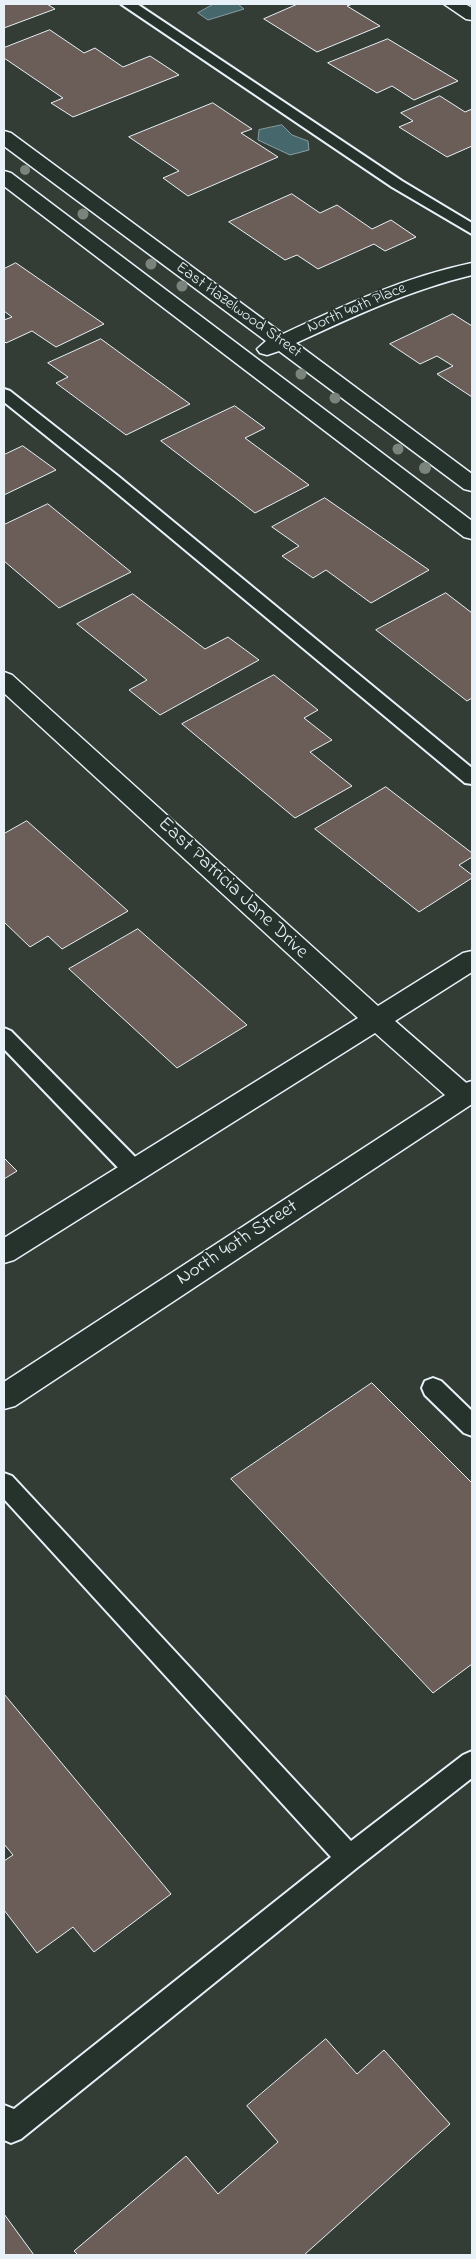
<!DOCTYPE html>
<style>
body{margin:0}
#map{position:relative;width:476px;height:2259px;overflow:hidden;background:#343c36;font-family:"Indie Flower",sans-serif}
canvas{display:block}
.frame{position:absolute;inset:0;border:5px solid #e8f1f8;pointer-events:none}
</style>
<div id="map">
<canvas width="476" height="2259"></canvas>
<div class="frame"></div>
</div>
<script>
const g = document.querySelector('canvas').getContext('2d');
g.lineJoin = 'round';
function fillPath(path, color) { g.fillStyle = color; g.fill(path, 'evenodd'); }
function stroke(path, color, width, dash) { g.strokeStyle = color; g.lineWidth = width; g.lineCap = dash ? 'butt' : 'round'; g.setLineDash(dash || []); g.stroke(path); }
function label(font, color, halo, rows, align = 'center') {
  g.font = font + ' "Indie Flower",sans-serif'; g.lineWidth = 4; g.setLineDash([]); g.textBaseline = 'middle'; g.strokeStyle = halo; g.fillStyle = color; for (const [text, x, y, turn = 0] of rows) {
    g.save(); g.translate(x, y); g.rotate((+turn || 0) * Math.PI / 180); g.textAlign = isNaN(turn) ? turn : align; if (halo) g.strokeText(text, 0, 0); g.fillText(text, 0, 0); g.restore();
  }
}
const water = new Path2D(`
 M214,4H238L244,9L208,20L198,13Z
 M282,125L292,135L308,141L309,150L290,155L258,140L259,130Z`);
const building = new Path2D(`
 M4,4H47L55,9L4,28Z
 M298,4H353L347,6L380,26L317,52L264,19Z
 M50,30L84,53L95,48L123,67L150,56L179,75L73,117L51,103L63,98L4,58V48Z
 M388,39L458,81L414,100L392,86L377,93L328,63Z
 M440,96L465,112L472,109V146L447,157L399,127L413,121L401,113Z
 M213,103L252,129L241,133L278,157L188,196L163,178L179,171L129,137Z
 M292,194L320,213L337,205L372,229L391,220L416,237L385,251L374,244L318,269L297,255L285,260L229,222Z
 M16,263L104,324L56,347L32,331L6,343L4,341V320L12,317L4,311V269Z
 M453,314L472,326V397L437,374L453,366L437,356L420,364L390,344Z
 M101,339L190,404L126,435L56,383L68,377L48,363Z
 M235,406L265,428L245,438L309,485L255,513L161,441Z
 M23,446L56,470L4,495V455Z
 M325,498L429,570L371,603L326,570L313,578L282,556L299,546L272,527Z
 M48,504L131,572L59,608L4,561V525Z
 M446,593L472,613V698L467,701L376,630Z
 M133,594L205,649L228,637L259,660L160,715L129,690L147,680L77,624Z
 M274,675L318,710L304,718L332,740L310,752L352,786L295,818L182,724Z
 M386,787L472,853V857L459,865L472,875V878L419,912L315,829Z
 M27,821L128,911L62,949L48,936L30,947L4,922V834Z
 M138,929L247,1025L177,1068L69,969Z
 M4,1158L17,1171L4,1179Z
 M372,1383L472,1483V1664L433,1693L231,1479Z
 M4,1694L171,1894L94,1952L73,1927L37,1953L4,1910V1861L13,1855L4,1844Z
 M326,2039L357,2074L384,2050L450,2124L304,2255H78L74,2251L186,2156L218,2194L278,2142L247,2106Z
 M4,2214L34,2255H4Z`);
const service = new Path2D(`
 M121,4H137L402,181L472,223V234L392,187Z
 M4,389L10,391L118,476L472,768V784L465,783L106,484L4,402Z
 M4,1028L11,1031L142,1164L145,1170L142,1176L134,1178L126,1176L4,1049Z
 M433,1378L441,1381L472,1411V1436L464,1433L425,1395L422,1388L425,1381Z
 M4,1473L12,1476L351,1841L463,1755L472,1751V1778L358,1867L21,2139L11,2143L4,2140V2105L14,2109L331,1857L4,1499Z`);
const minor = new Path2D(`
 M444,4H465L472,8V20L466,19Z
 M4,131L11,133L283,334C345,305 405,277 472,263V275C410,290 354,316 296,343L472,474V491L464,489L279,351L267,355L260,353L257,349L266,341L4,146Z
 M4,171L11,173L472,521V539L464,537L4,186Z
 M4,672L12,675L378,1006L463,953L472,951V972L395,1021L472,1088V1104L464,1106L454,1103L375,1033L14,1260L4,1263V1238L358,1018L4,693Z`);
const secondary = new Path2D(`
 M472,1081V1104L15,1406L4,1409V1382L462,1084Z`);
const trees = [
 [25,170,5],
 [83,214,5.5],
 [151,264,5.5],
 [182,286,5.5],
 [301,374,5.5],
 [335,398,5.5],
 [398,449,5.5],
 [425,468,6]
];
const farStreetnames = [
 ["North 40th Place",357,309,-23],
 ["East Hazelwood Street",238,311,36]
];
const streetNames = [
 ["East Patricia Jane Drive",232,889,43],
 ["North 40th Street",238,1244,-33]
];
fillPath(water, '#46686c');
stroke(water, '#879fa4', 1);
fillPath(building, '#6b5e58');
stroke(building, '#e8f1f8', 1);
stroke(service, '#e8f1f8', 4);
stroke(minor, '#e8f1f8', 3);
stroke(secondary, '#e8f1f8', 3);
fillPath(service, '#26332d');
fillPath(minor, '#26332d');
fillPath(secondary, '#26332d');
g.fillStyle = '#7a847c';
for (const [x, y, r] of trees) { g.beginPath(); g.arc(x, y, r, 0, 2 * Math.PI); g.fill(); }
label('16px', '#e8f1f8', '#26332d', farStreetnames);
label('20px', '#e8f1f8', '#26332d', streetNames);
</script>
